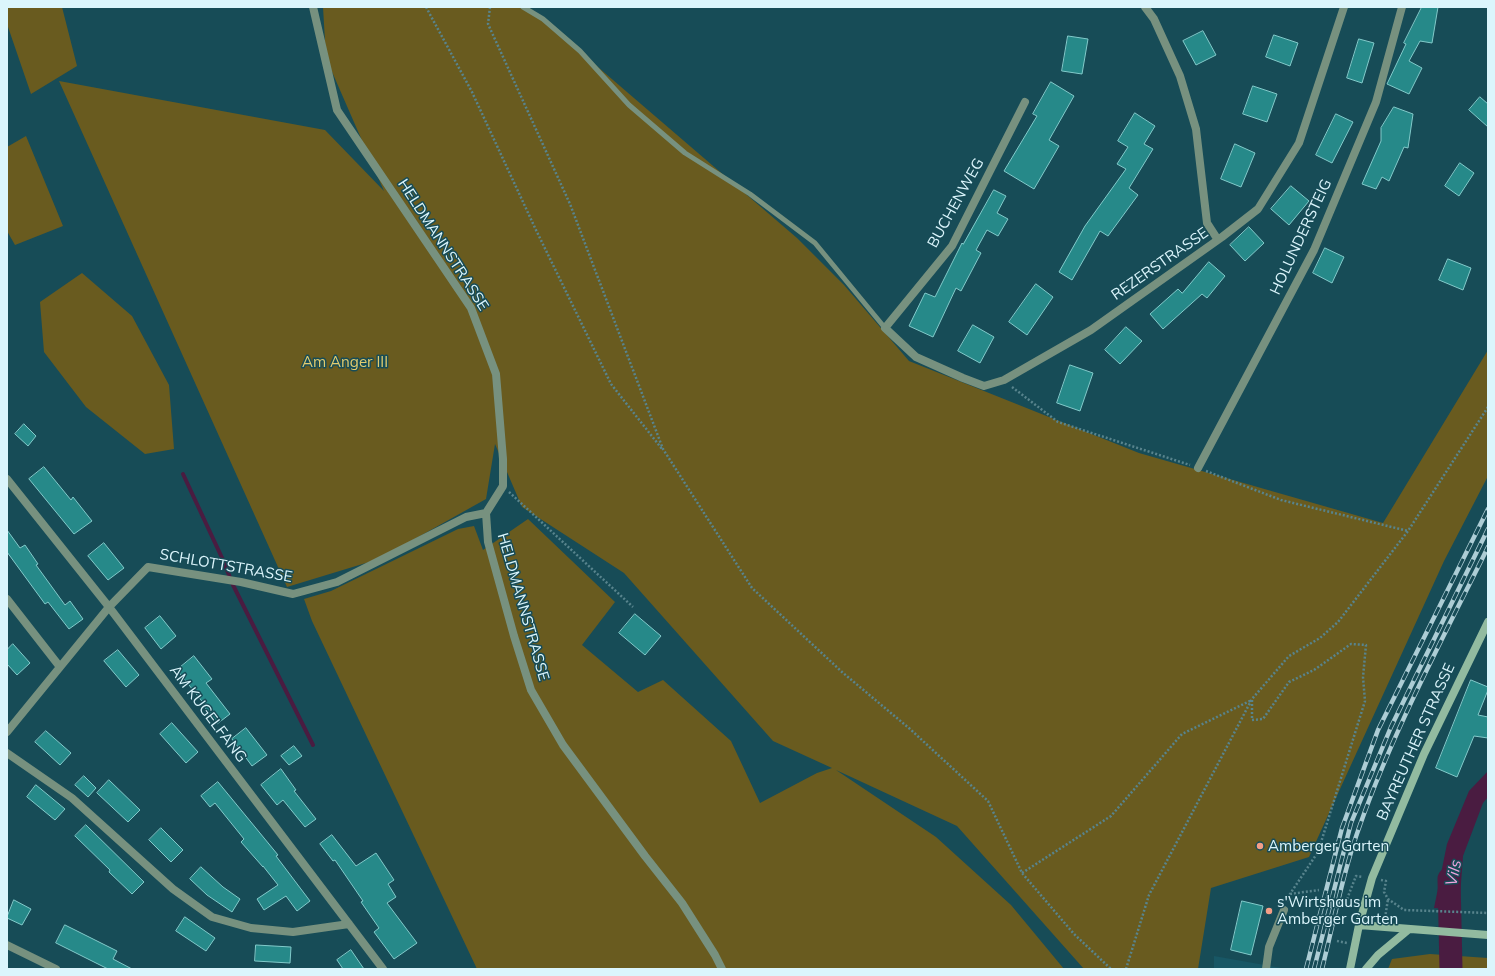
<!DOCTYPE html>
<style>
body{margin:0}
#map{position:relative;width:1495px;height:976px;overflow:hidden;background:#174c57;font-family:Mulish,sans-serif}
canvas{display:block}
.frame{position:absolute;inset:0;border:8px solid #dbf5fc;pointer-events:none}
</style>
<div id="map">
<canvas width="1495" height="976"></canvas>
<div class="frame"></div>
</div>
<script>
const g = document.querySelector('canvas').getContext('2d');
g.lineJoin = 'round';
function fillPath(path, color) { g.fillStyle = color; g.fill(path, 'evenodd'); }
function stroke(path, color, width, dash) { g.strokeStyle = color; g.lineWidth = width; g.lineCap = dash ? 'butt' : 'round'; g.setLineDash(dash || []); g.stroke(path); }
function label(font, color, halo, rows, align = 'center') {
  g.font = font + ' Mulish,sans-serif'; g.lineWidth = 3; g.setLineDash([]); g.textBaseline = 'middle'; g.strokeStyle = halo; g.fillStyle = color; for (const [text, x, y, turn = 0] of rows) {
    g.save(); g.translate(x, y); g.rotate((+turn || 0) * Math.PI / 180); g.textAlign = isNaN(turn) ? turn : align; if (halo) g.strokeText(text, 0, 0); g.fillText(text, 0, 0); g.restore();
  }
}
const built = new Path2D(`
 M1214,956L1287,969H1214Z`);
const green = new Path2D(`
 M7,7H62L77,66L31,94L7,24Z
 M323,7H528L797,238L844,285L909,361L1139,453L1383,523L1488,350V476L1444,561L1309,857L1211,888L1198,969H1084L957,826L836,770L936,837L1011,905L1064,969H477L312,621L304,599L331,591L458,529L474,526L483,550L528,519L615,602L582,645L638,692L663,680L731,741L760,803L817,773L832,768L773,741L624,573L522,507L495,444L486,499L379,559L287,587L59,81L325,130L384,191L326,58Z
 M26,136L63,226L15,245L7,231V147Z
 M82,273L132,316L169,385L174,449L145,454L86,407L44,352L40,302Z
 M1430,954L1488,958V969H1388L1392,959Z`);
const water = new Path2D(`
 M1488,771V797L1483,803L1463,856L1459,910L1434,908L1447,844L1469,791Z`);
const stream = new Path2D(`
 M183,474L223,560L233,585L313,745`);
const river = new Path2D(`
 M1449,879L1451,969`);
const building = new Path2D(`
 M1422,7H1438L1432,43L1420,41L1409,61L1422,68L1409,94L1387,84L1406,44L1404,43Z
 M1203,31L1216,55L1196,65L1183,41Z
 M1274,35L1298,43L1290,66L1266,57Z
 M1068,36L1088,39L1082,74L1062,71Z
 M1359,39L1374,43L1362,83L1347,78Z
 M1051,82L1074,96L1049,140L1059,146L1034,189L1004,171L1037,116L1033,114Z
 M1253,86L1277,94L1267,122L1243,114Z
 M1480,97L1488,104V127L1469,110Z
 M1394,107L1413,114L1408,148L1404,147L1389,181L1382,177L1376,189L1362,184L1381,141V128Z
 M1135,113L1155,126L1144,144L1153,149L1129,188L1138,195L1108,236L1100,231L1072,280L1059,272L1085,226L1126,169L1117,164L1128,147L1118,141Z
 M1336,114L1353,122L1332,163L1316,155Z
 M1235,144L1255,153L1241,187L1221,179Z
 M1460,163L1474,173L1459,196L1445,186Z
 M1291,186L1309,201L1289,225L1271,209Z
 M994,190L1006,196L997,213L1008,219L998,236L987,230L976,250L981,253L961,291L956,288L933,337L909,326L925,293L935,297L962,243L963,244Z
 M1249,227L1264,243L1245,261L1230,245Z
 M1325,248L1344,257L1332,283L1313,273Z
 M1448,259L1471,268L1463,290L1439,280Z
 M1209,262L1225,276L1207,298L1202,294L1163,329L1150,314L1178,289L1182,293Z
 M1036,284L1053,297L1027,335L1009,322Z
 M973,325L994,337L980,363L958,351Z
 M1126,327L1142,341L1120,364L1105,350Z
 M1070,365L1093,373L1080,411L1057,403Z
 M24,424L36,436L28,446L15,434Z
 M44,467L71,500L73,497L92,521L74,534L29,479Z
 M7,530L20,548L25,545L38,564L36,565L65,605L70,601L83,619L69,629L48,602L45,604L7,552Z
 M104,543L124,568L108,580L88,556Z
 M635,614L661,636L645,655L619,633Z
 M160,616L176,636L161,649L145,628Z
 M13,644L30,663L17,675L7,664V650Z
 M118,650L139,675L126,687L104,661Z
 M194,656L212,679L206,683L230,714L217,724L204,706L205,705L177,670Z
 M1471,680L1488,687V690L1478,715L1488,717V738L1474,736L1457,777L1436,768Z
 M172,723L198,752L186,763L160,734Z
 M246,728L267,755L252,766L232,739Z
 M46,731L71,753L60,765L35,742Z
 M294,746L302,756L289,765L281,756Z
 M281,769L296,790L294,791L316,819L305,827L283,800L277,805L261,785Z
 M84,776L96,788L88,797L75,785Z
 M109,780L140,810L128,822L97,793Z
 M218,782L278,855L276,856L310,901L297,911L286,896L264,910L257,899L278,885L263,866V867L241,842L244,839L215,803L210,807L201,796Z
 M36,785L65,809L55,820L27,797Z
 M86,825L144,882L132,894L109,872L110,870L75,836Z
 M161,828L183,850L171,862L149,840Z
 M332,835L356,866L376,853L394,880L388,884L396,897L387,903L417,943L394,959L374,932L379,928L361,902L363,901L335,860L333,861L320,844Z
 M201,867L223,887L240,899L232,912L207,895L190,879Z
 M14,900L31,909L22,925L7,918Z
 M1242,901L1263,906L1251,955L1231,950Z
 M185,917L215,938L206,951L176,931Z
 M65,925L117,951L113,959L132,969H108L56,943Z
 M256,945L291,947L290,963L255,961Z
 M351,950L364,969H343L337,960Z`);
const path = new Path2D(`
 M426,7L472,92L536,230L611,384L662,449
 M490,7L488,24L570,204L663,449L752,588L842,672L910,729L988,801L1022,873L1074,934L1111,969
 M1012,387L1058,422L1190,465
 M1206,471L1281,500L1408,531
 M509,492L633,607
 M1252,700V720L1263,719L1289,682L1314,670L1351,644L1366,645L1363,677L1365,701L1318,852L1290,894L1287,901
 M1022,873L1111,816L1182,734L1252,700
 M1381,880L1386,881L1384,892L1388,899L1404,910L1488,913
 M1290,894L1319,890
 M1347,899L1356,876L1363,877
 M1385,918L1388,899
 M1337,941L1347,943
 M1126,969L1149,895L1252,699L1289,656L1320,638L1338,622L1408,531L1488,407`);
const lane = new Path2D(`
 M523,7L543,19L580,51L629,105L685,153L750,194L815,243L885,328`);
const street = new Path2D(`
 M313,7L337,110L471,308L496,374L503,459V486L486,513L488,542L514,636L531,690L563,745L645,856L682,903L715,955L722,969
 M1145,7L1154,19L1180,76L1196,129L1207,223L1218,240
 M1025,102L952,246L885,328L916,357L963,378L984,386L1004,380L1091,330L1222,237L1258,209L1299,143L1344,7
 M1198,468L1314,250L1376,102L1402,7
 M7,479L109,607L383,969
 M7,599L60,667
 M7,732L109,607L148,567L241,582L293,594L337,582L466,517L486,513
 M7,753L72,798L173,889L212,917L251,928L293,932L349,924
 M7,945L56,969
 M1266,969L1269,947L1284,910`);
const secondary = new Path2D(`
 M1359,925L1488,935
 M1350,969L1359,925L1372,878L1424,754L1488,622
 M1366,969L1378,955L1408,930`);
const rail = new Path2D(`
 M1306,969L1342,828L1378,730L1488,509
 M1314,969L1351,823L1391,727L1488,529
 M1322,969C1334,921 1343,872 1360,825C1394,729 1443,638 1488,547`);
const markers = [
 [1260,846,4,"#f49e87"],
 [1269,911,4,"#f49e87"]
];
const streetNames = [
 ["BUCHENWEG",956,203,-61],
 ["HOLUNDERSTEIG",1301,237,-65],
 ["HELDMANNSTRASSE",443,245,57],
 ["REZERSTRASSE",1160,264,-35],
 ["SCHLOTTSTRASSE",226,566,10],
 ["HELDMANNSTRASSE",523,607,74],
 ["AM KUGELFANG",208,714,53],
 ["BAYREUTHER STRASSE",1416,742,-66]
];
const parkNames = [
 ["Am Anger III",345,362]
];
const poiNames = [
 ["Amberger Garten",1268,846],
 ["s'Wirtshaus im",1277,902],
 ["Amberger Garten",1277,919]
];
const waterNames = [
 ["Vils",1454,873,-78]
];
fillPath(built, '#185765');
fillPath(green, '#695b1f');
fillPath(water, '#4a1c41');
stroke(stream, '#4a1c41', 4);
stroke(river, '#4a1c41', 23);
fillPath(building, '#268989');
stroke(building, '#82caca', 1);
stroke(path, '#58848d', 2.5, [2, 2]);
stroke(lane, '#77917f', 5);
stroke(street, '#77917f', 8);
stroke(secondary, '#92bba0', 8);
stroke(rail, '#adcdd5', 4.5);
stroke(rail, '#174c57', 3, [9]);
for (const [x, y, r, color] of markers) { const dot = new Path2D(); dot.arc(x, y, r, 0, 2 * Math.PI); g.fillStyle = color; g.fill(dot); stroke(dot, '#174c57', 1.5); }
label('15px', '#dbf5fc', '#174c57', streetNames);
label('15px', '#e3cc6e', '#174c57', parkNames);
label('15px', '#dbf5fc', '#174c57', poiNames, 'left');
label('italic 16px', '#f1a4df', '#174c57', waterNames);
</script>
